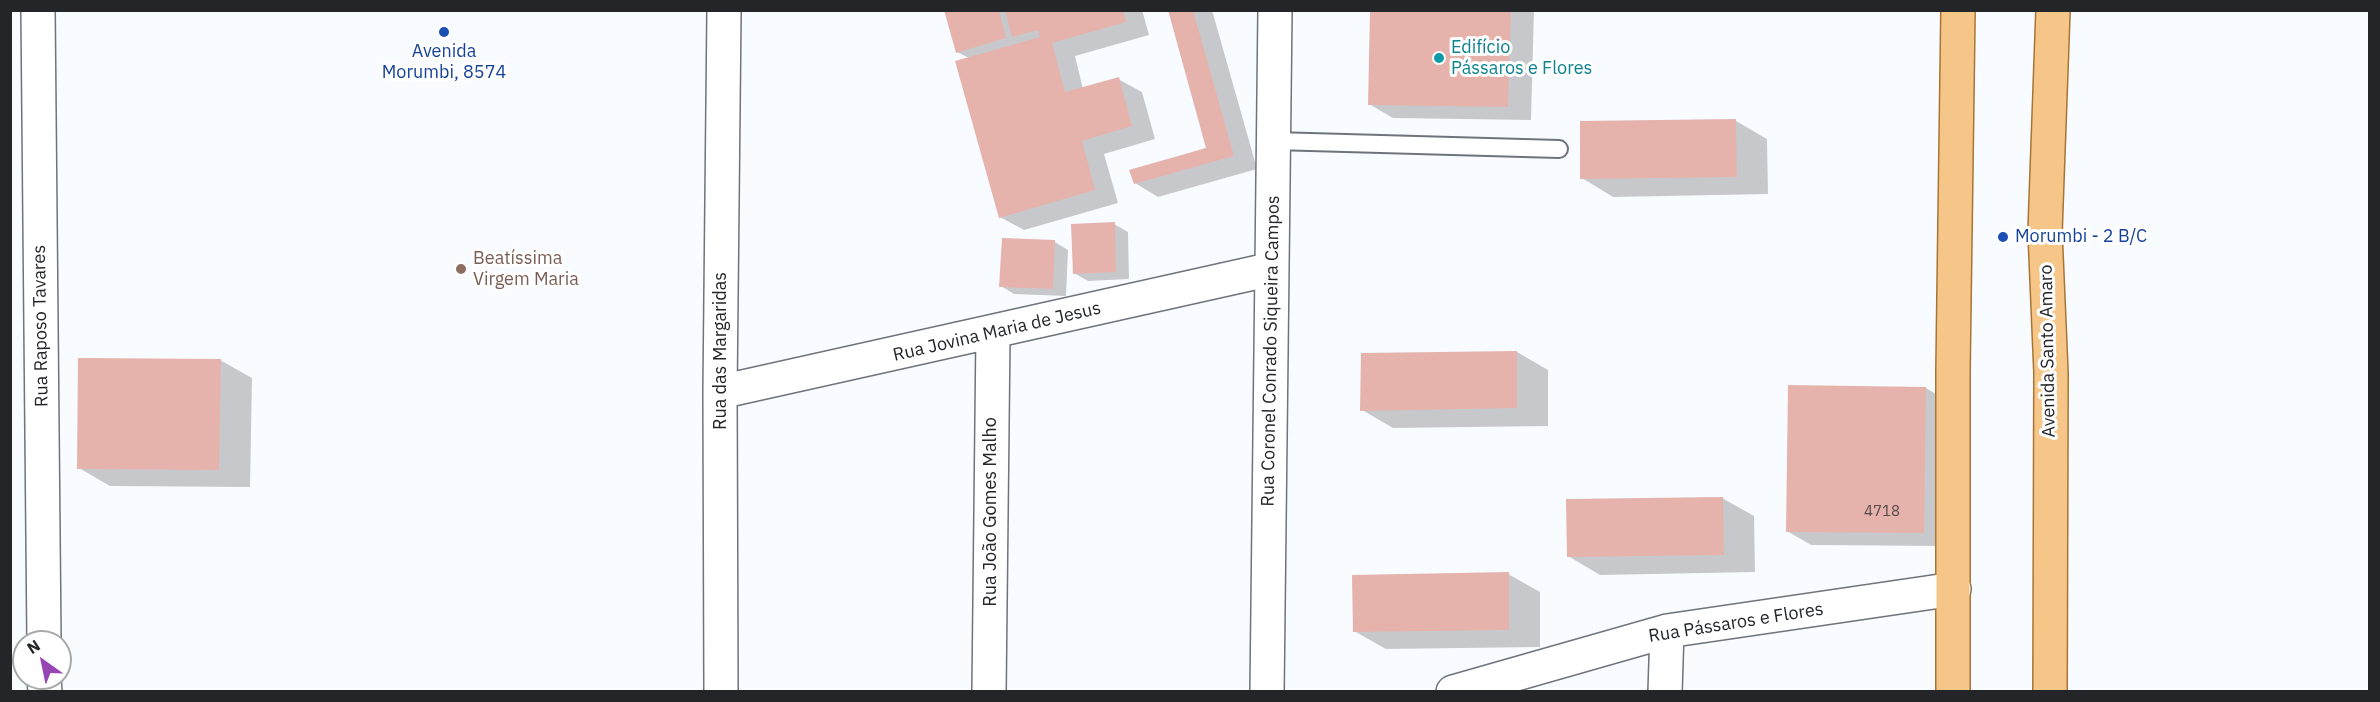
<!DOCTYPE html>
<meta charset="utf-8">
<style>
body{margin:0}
#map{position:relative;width:2380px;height:702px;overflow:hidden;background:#f8fbff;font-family:"IBM Plex Sans",sans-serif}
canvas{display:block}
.frame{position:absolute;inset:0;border:12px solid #232528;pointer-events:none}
.north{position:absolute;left:12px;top:630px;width:60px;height:60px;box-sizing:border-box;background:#fff;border:2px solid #a7a8a9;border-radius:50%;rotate:327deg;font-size:16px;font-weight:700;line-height:24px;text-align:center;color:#232528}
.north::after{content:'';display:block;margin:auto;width:21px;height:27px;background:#9745b3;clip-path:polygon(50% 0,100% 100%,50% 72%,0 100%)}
</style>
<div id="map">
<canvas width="2380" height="702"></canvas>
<div class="frame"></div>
<div class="north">N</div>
</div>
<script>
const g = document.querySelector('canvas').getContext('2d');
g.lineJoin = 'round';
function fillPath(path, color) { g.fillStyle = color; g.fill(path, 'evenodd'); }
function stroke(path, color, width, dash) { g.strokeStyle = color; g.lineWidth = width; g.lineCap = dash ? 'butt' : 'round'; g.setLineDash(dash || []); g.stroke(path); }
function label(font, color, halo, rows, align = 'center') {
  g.font = font + ' "IBM Plex Sans",sans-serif'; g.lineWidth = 6; g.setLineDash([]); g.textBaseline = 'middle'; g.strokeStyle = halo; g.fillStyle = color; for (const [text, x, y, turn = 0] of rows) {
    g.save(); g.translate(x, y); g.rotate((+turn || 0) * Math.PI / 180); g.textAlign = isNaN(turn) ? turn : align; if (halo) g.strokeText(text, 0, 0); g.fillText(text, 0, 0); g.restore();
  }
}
const shadow = new Path2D(`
 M945,10H1142L1149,35L1075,56L1083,89L1118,79L1142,92L1155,139L1104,154L1118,203L1024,230L1000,217L969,58L957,52Z
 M1169,10H1212L1257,169L1158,197L1135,183L1208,149Z
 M1371,10H1534L1531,120L1393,118L1369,104Z
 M1736,121L1767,139L1768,194L1613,197L1582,178Z
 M1114,224L1128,232L1129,279L1088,281L1074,273Z
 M1055,242L1068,250L1066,296L1014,294L1001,286Z
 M1517,352L1548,370V426L1393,428L1362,410Z
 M220,360L252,378L250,487L110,486L79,468Z
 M1926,388L1949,402L1947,546L1811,545L1787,531Z
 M1722,498L1754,516L1755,572L1600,575L1568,556Z
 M1508,574L1540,592V647L1386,649L1354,631Z`);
const building = new Path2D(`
 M944,10H999L1006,38L956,53Z
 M1005,10H1123L1126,22L1052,43L1065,92L1119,77L1132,126L1082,141L1095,190L999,218L955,61L1040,37L1038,30L1012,37Z
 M1168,10H1193L1234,156L1134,184L1129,170L1206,148Z
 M1370,10H1511L1508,107L1368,105Z
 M1736,119L1737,177L1580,179V121Z
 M1115,222L1116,272L1073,274L1071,224Z
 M1002,238L1055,240L1053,289L999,287Z
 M1517,351V408L1360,411L1361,353Z
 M78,358L221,359L219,470L77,469Z
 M1788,385L1926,387L1924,533L1786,532Z
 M1723,497L1724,555L1567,557L1566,499Z
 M1509,572V630L1353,632L1352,575Z`);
const lane = new Path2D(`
 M1274,141L1559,149`);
const street = new Path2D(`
 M38,10L44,642
 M720,392L1272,269
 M44,678L45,692
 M721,692L720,392L724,10
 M989,692L993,333
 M1267,692L1275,10
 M1453,692L1667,631L1954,589
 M1665,692L1667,631`);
const primary = new Path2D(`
 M1953,692V370L1958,10
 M2050,692L2051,373L2045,232L2053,10`);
const markers = [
 [444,32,6,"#1a4fb4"],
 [1439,58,6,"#0f9aa8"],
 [2003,237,6,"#1a4fb4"],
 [461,269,6,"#8d6e63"]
];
const numberNames = [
 ["4718",1882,512]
];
const cultureNames = [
 ["Edifício",1451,48],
 ["Pássaros e Flores",1451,69]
];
const transitNames = [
 ["Avenida",444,52],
 ["Morumbi, 8574",444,73],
 ["Morumbi - 2 B/C",2015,237,"left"]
];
const educationNames = [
 ["Beatíssima",473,259],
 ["Virgem Maria",473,280]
];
const streetNames = [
 ["Rua Raposo Tavares",41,326,-91],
 ["Rua Jovina Maria de Jesus",997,332,-13],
 ["Rua das Margaridas",721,351,-90],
 ["Rua Coronel Conrado Siqueira Campos",1271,351,-89],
 ["Avenida Santo Amaro",2048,351,-91],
 ["Rua João Gomes Malho",991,512,-90],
 ["Rua Pássaros e Flores",1736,623,-9]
];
fillPath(shadow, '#0003');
fillPath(building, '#e5b2ac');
stroke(lane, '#6d747b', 20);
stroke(street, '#6d747b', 36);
stroke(primary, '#a87534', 36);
stroke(lane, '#fff', 16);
stroke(street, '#fff', 33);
stroke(primary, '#f6c689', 33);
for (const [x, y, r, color] of markers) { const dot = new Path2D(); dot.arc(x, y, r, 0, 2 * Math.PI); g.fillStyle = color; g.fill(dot); stroke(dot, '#fff', 2); }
label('15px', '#544849', null, numberNames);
label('18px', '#0d838f', '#fff', cultureNames, 'left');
label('18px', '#164399', '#fff', transitNames);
label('18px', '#785e54', '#fff', educationNames, 'left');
label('18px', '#232528', '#fff', streetNames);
</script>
